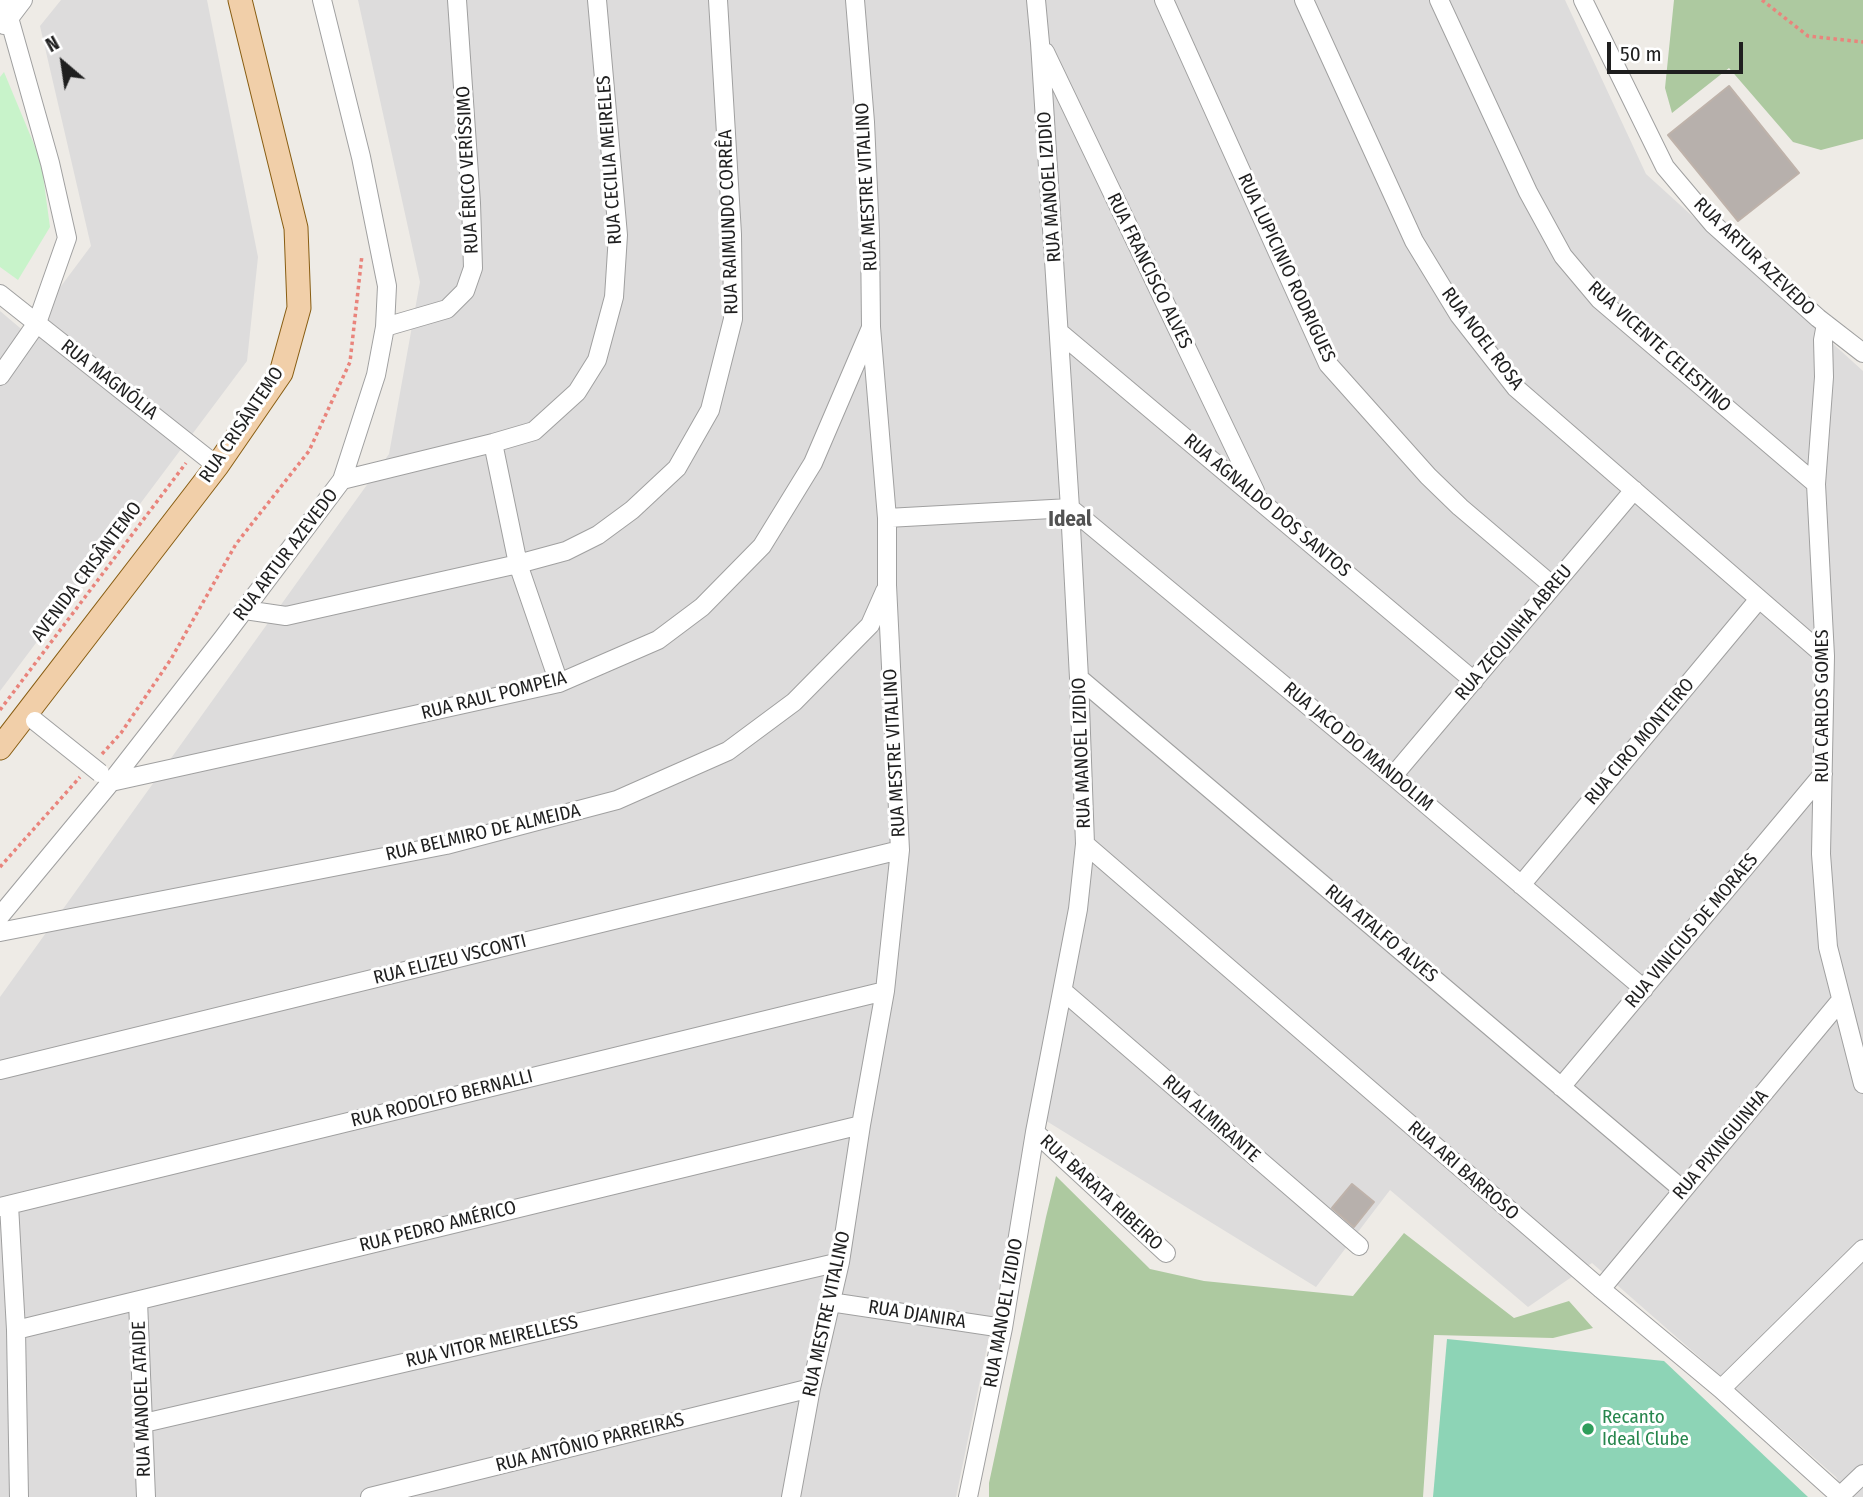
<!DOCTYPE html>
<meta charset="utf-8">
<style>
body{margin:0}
#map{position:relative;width:1863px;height:1497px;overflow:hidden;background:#eeebe6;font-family:"Fira Sans Condensed",sans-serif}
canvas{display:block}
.north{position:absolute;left:28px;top:28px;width:70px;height:70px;-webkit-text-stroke:5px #fff;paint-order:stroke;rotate:331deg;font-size:19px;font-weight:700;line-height:28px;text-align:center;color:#1f1f1f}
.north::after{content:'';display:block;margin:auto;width:24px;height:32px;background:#1f1f1f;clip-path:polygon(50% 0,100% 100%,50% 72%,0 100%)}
.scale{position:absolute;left:1607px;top:42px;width:136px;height:32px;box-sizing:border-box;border:4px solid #1f1f1f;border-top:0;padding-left:9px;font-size:21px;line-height:24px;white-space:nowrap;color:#1f1f1f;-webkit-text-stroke:5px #fff;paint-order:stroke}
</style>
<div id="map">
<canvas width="1863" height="1497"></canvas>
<div class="north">N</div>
<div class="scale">50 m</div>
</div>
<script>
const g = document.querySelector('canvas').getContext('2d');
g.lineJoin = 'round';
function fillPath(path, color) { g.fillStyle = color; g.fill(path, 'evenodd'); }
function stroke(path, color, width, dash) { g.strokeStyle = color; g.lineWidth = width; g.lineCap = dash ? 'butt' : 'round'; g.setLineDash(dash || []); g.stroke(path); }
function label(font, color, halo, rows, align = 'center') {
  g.font = font + ' "Fira Sans Condensed",sans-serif'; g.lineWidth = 6; g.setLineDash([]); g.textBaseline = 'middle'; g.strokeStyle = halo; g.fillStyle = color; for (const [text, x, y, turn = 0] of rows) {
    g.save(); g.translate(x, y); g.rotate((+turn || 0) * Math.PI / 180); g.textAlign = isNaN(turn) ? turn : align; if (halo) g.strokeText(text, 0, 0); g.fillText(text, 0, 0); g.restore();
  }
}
const residential = new Path2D(`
 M61,0H207L258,257L247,361L0,691V311L26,333L91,246L40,26Z
 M358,0H1565L1646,174L1863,371V1497H1847L1836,1477L1592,1263L1528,1307L1390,1190L1316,1287L1035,1114L956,1497H0V997L389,454L420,282Z`);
const forest = new Path2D(`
 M1674,0H1863V139L1821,150L1793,142L1729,68L1672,113L1665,88Z
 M1056,1176L1150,1269L1204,1281L1353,1296L1404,1233L1514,1318L1569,1301L1593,1328L1553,1338L1434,1335L1423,1497H989V1483L1046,1217Z`);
const park = new Path2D(`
 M4,72L41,161L50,227L18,280L0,267V77Z`);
const pitch = new Path2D(`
 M1447,1339L1664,1361L1808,1497H1433Z`);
const building = new Path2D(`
 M1729,86L1799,173L1738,221L1668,135Z
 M1352,1184L1374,1202L1354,1227L1332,1208Z`);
const path = new Path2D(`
 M1762,0L1808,36L1863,42
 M0,710L186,463
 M102,754L121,733L171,659L236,544L309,451L350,362L362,255
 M0,867L80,777`);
const minor = new Path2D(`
 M1164,0L1328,364L1428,476L1460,507L1553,586
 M1304,0L1414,241L1459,315L1516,388L1825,656
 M1439,0L1528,192L1563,256L1600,300L1816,484
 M1583,0L1665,167L1713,224L1818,318L1863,353
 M4,25L23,0
 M1045,52L1255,491
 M0,294L217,466
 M1826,324L1823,340L1824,377L1816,484L1825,656L1821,854L1828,947L1863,1084
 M385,327L447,309L465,291L473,268L471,203L457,0
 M1059,332L1474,681
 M0,376L37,323L67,238L50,163L4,0
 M493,443L518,564L559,683
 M342,480L493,443L534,431L577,392L597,360L614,297L618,235L597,0
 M887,518L1070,508L1393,776L1644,989
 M245,610L286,616L518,564L566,551L598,535L632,510L677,468L710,410L733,319L732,234L718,0
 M1079,678L1683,1190
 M1393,776L1634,490
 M109,780L111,782L559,683L658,640L702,607L762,546L813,463L870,330
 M1085,844L1601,1289L1721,1389L1841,1497
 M1521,885L1759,599
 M0,916L111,782L223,638L342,480L376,375L385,327L387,286L361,157L322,0
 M0,932L446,845L617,800L728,751L794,702L870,625L885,591
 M1063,991L1359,1246
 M0,1070L900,850
 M1561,1087L1823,774
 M1035,1132L1166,1253
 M9,1205L16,1330L19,1497
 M0,1207L885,991
 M1601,1289L1841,1000
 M138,1301L146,1497
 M830,1302L1003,1328
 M16,1330L861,1125
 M1721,1389L1863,1249
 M144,1423L840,1262
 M1840,1496L1863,1474
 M370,1497L811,1388
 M791,1497L811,1388L840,1262L861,1125L885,991L900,850L887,585V518L871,327L870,233L865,122L855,0
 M968,1497L1003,1328L1035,1132L1078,909L1085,844L1079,678L1070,508L1040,43L1036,0`);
const major = new Path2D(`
 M0,748L217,466L281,373L299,308L296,228L240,0`);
const minorBridge = new Path2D(`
 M35,721L100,773`);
const markers = [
 [1588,1429,7,"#2e9e5b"]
];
const streetNames = [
 ["RUA CECILIA MEIRELES",610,160,-94],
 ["RUA ÉRICO VERÍSSIMO",468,170,-93],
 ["RUA MESTRE VITALINO",867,187,-93],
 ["RUA MANOEL IZIDIO",1050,187,-94],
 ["RUA RAIMUNDO CORRÊA",729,222,-92],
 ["RUA ARTUR AZEVEDO",1754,257,44],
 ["RUA LUPICINIO RODRIGUES",1286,268,65],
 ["RUA FRANCISCO ALVES",1149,271,64],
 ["RUA NOEL ROSA",1482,339,53],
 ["RUA VICENTE CELESTINO",1659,347,42],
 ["RUA MAGNÓLIA",109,380,38],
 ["RUA CRISÂNTEMO",242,425,-56],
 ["RUA AGNALDO DOS SANTOS",1267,506,40],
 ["RUA ARTUR AZEVEDO",286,555,-53],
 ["AVENIDA CRISÂNTEMO",87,572,-53],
 ["RUA ZEQUINHA ABREU",1514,633,-50],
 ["RUA RAUL POMPEIA",494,696,-14],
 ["RUA CARLOS GOMES",1823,706,-90],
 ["RUA CIRO MONTEIRO",1640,742,-50],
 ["RUA JACO DO MANDOLIM",1358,747,40],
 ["RUA MESTRE VITALINO",895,753,-93],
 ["RUA MANOEL IZIDIO",1082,753,-92],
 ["RUA BELMIRO DE ALMEIDA",483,833,-13],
 ["RUA VINICIUS DE MORAES",1692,931,-50],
 ["RUA ATALFO ALVES",1381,934,40],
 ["RUA ELIZEU VSCONTI",450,960,-14],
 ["RUA RODOLFO BERNALLI",442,1099,-14],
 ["RUA ALMIRANTE",1211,1119,41],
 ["RUA PIXINGUINHA",1721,1145,-50],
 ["RUA ARI BARROSO",1463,1171,41],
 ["RUA BARATA RIBEIRO",1101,1193,43],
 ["RUA PEDRO AMÉRICO",438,1227,-14],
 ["RUA MANOEL IZIDIO",1004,1313,-80],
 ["RUA MESTRE VITALINO",827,1314,-78],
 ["RUA DJANIRA",917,1315,9],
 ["RUA VITOR MEIRELLESS",492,1342,-13],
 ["RUA MANOEL ATAIDE",142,1399,-92],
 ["RUA ANTÔNIO PARREIRAS",590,1443,-14]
];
const leisureNames = [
 ["Recanto",1602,1418],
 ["Ideal Clube",1602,1440]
];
const neighbourhoodNames = [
 ["Ideal",1070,520]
];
fillPath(residential, '#dddcdc');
fillPath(forest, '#adc9a0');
fillPath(park, '#c8f3ca');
fillPath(pitch, '#8dd4b6');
fillPath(building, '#b7b0ac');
stroke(building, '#beb2aa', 2);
stroke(minor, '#a0a0a0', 20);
stroke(major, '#885d12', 25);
stroke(path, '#e9847c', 3.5, [3.5, 3.5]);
stroke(minor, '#fff', 18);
stroke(major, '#f1cfa9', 23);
stroke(minorBridge, '#a0a0a0', 20, []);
stroke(minorBridge, '#fff', 18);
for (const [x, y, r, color] of markers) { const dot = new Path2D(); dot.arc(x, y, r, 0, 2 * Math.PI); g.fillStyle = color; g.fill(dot); stroke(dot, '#fff', 2.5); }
label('19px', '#1f1f1f', '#fff', streetNames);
label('19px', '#27864d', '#fff', leisureNames, 'left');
label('bold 21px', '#525252', '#fff', neighbourhoodNames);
</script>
